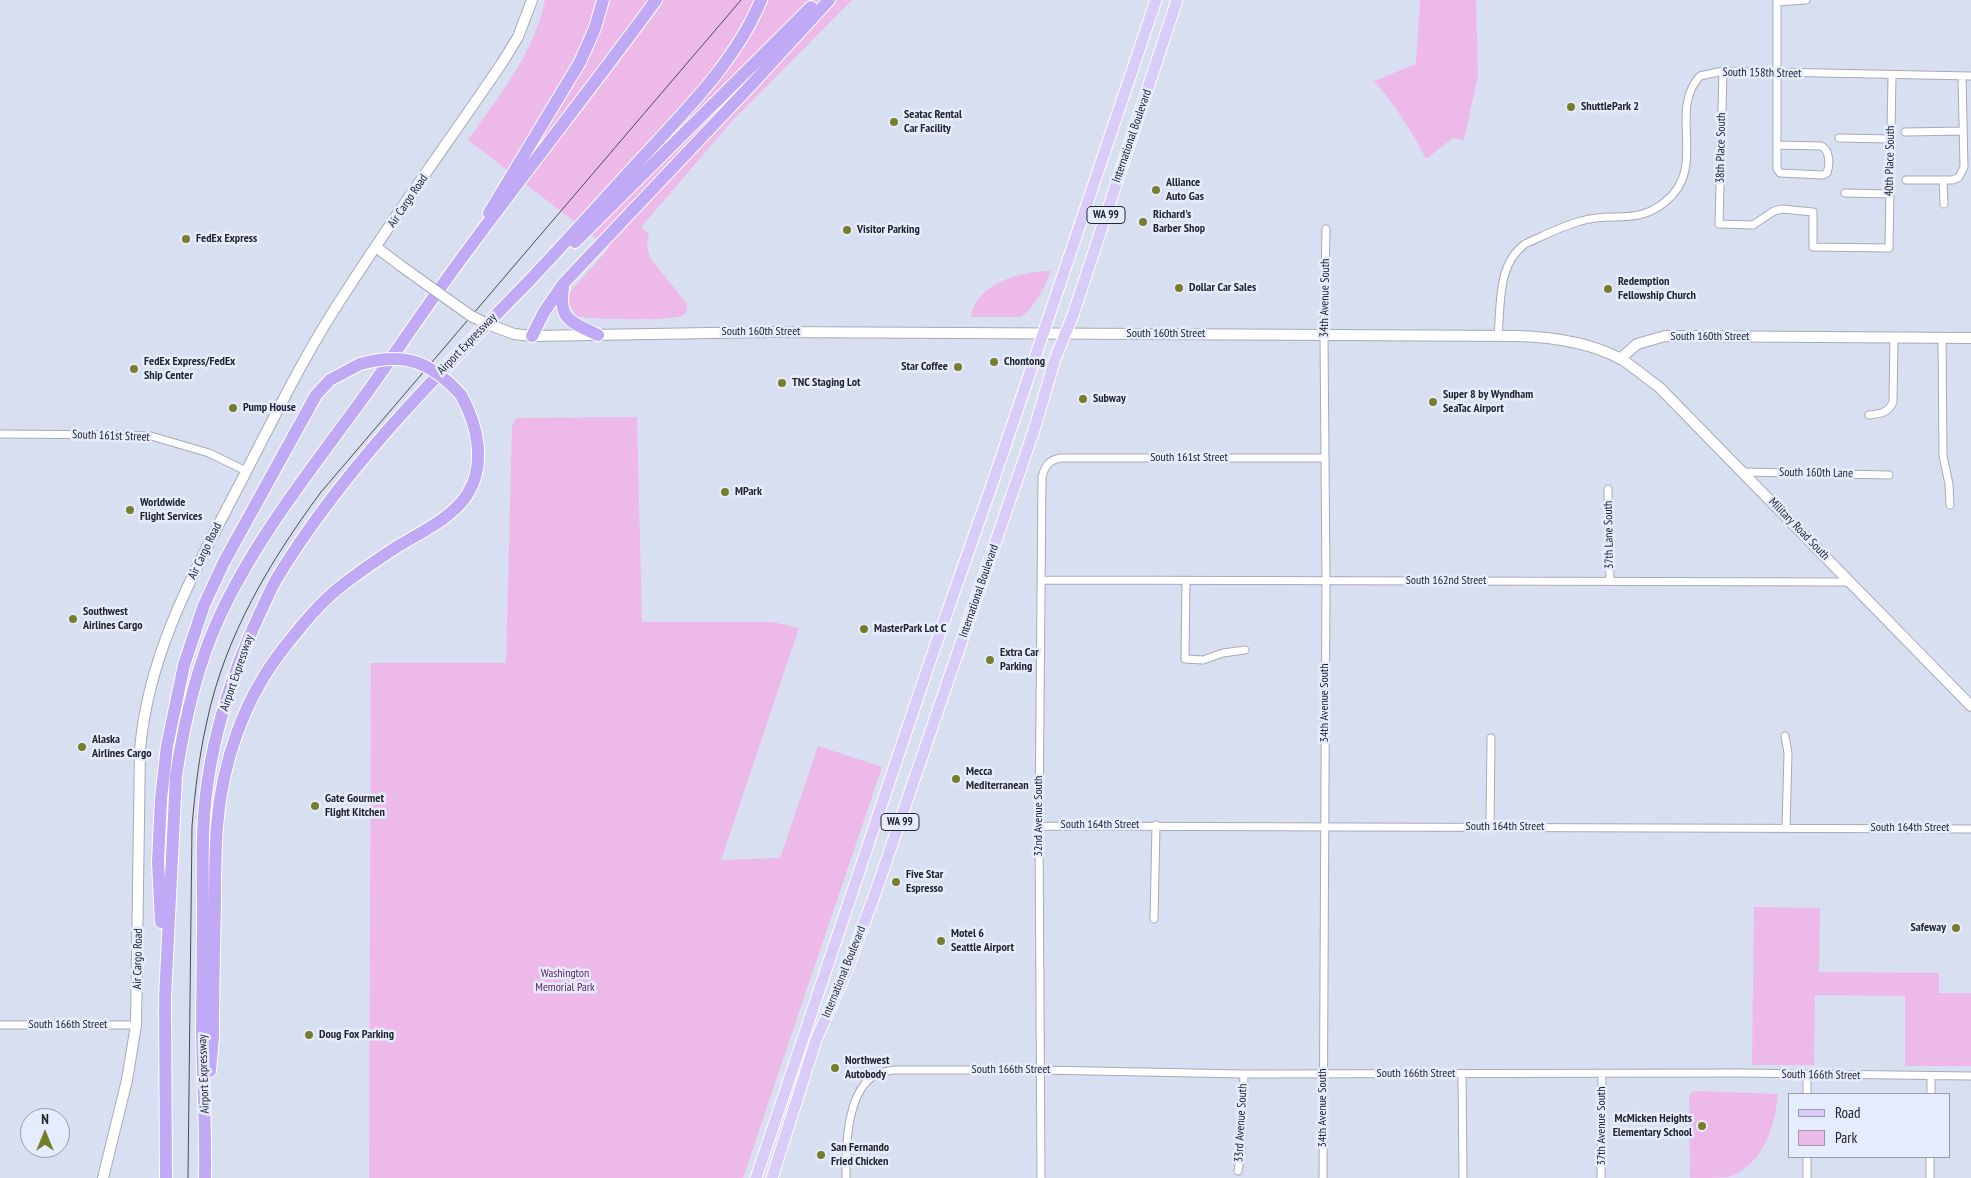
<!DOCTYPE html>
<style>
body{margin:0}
#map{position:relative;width:1971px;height:1178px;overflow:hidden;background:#d8dff0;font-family:"PT Sans Narrow",sans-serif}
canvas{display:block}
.legend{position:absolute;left:1788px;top:1093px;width:162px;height:65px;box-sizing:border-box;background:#e5ecfe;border:1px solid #979caa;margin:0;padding:6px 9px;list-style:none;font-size:15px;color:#22252b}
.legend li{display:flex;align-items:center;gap:10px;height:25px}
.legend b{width:25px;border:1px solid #979caa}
.north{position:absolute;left:20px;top:1108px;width:50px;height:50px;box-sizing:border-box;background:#e5ecfe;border:1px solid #979caa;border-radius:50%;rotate:0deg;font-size:14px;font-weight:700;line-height:20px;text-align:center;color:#22252b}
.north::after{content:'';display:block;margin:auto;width:18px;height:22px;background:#777e29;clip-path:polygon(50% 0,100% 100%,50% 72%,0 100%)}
</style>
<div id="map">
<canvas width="1971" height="1178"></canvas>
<ul class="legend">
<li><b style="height:6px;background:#daccf9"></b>Road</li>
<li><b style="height:14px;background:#edb9e9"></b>Park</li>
</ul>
<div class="north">N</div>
</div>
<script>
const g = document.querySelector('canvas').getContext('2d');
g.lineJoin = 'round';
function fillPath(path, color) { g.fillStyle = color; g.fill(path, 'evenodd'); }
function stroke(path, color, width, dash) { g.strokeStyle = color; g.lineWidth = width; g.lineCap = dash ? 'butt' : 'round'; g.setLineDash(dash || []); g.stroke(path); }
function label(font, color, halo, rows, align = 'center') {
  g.font = font + ' "PT Sans Narrow",sans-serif'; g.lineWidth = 5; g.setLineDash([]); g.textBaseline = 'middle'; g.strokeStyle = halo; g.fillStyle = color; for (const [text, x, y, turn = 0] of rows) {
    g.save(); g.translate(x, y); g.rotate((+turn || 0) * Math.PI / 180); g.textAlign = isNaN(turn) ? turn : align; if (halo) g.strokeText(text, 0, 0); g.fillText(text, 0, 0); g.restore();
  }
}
const green = new Path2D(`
 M545,0H852L732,121L641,227L649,234L647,244L650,258L687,304C688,309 687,314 681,316C667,321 590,320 576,316L567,299L569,293L609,248L468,140C498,97 535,52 545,0Z
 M1420,0H1476L1478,76L1464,140L1453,138L1426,159C1412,131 1395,105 1374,81L1416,64Z
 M1051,271C1045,287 1035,307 1021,317H971C975,283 1022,271 1051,271Z
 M637,417L642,622H772L799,628L721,860L780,858L818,746L882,767L743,1178H369L371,663H506L512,427L516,418Z
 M1754,907L1820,908L1819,972L1939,973V993H1971V1066H1905V996L1815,995L1814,1065H1752Z
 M1693,1091L1778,1094C1775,1126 1763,1165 1729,1177C1718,1178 1701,1178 1690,1178L1689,1097Z`);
const street = new Path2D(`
 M1777,0V2L1806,0
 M1777,2V145
 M1723,71L1719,224L1753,225L1774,211L1782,209L1813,212V247L1889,248L1892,75
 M1905,132L1963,131
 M1839,138L1891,139
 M1777,145L1821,146C1830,150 1830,164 1827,173L1823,175L1780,173L1777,169Z
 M1906,180H1953L1959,177L1964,167L1962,76
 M1943,180L1944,204
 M1845,193L1890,194
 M1498,336C1501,305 1497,264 1525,244C1543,236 1562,226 1581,221C1611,211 1636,226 1665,202C1709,167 1667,112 1700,76L1723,71L1971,76
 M1942,338L1943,456L1949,484L1950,505
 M1869,415C1880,414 1888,413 1893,402L1894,338
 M0,434L126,435L151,436L209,453L246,471
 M1743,472L1889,475
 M1608,489L1610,581
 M1042,580L1850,582
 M1186,581L1185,659L1203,660L1223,653L1245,650
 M1785,736L1788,753L1786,828
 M1039,826C1349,825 1660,827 1971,829
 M1490,827L1491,738
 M1154,919L1156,825
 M0,1025H136
 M1462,1074L1463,1178
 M1807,1075V1094
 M1931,1094V1076
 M1807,1157V1178
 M1238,1171L1241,1153L1244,1074
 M846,1178C846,1149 846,1096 872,1077C879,1072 887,1071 894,1070H1041L1244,1074L1740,1073L1971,1076
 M1041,1178L1039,826L1042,477C1045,465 1049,460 1061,458H1325
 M1323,1178L1326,581L1324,336L1326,229
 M1601,1178L1602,1074
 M1930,1178V1157`);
const secondary = new Path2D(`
 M376,247L401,266
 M490,325L514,334L532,336L771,332L1518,336C1553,337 1589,342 1621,359C1634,367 1646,378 1659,387L1971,706
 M1620,359L1637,344L1665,336L1971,338
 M103,1178L127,1080L136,1025L140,750C148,655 192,576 235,493C271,424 305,352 349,287C398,211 451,138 502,63L518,37L532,0`);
const primary = new Path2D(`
 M756,1178L928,667L996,473L1156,0
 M772,1178L816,1040L846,972L876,891L1034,430L1055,359L1073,315L1177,0`);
const highway = new Path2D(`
 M489,213L580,62L595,28L603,0
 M575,242L811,7
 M563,288C558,321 572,322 598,335
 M532,336L544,312L564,283L753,83L829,0
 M161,922L158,862L161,799L167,746L184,665L204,605L224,562L316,395L330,380L360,364
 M210,1071L213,1037C213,992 214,947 215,901C215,876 215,851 217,826C222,762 244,699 283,649C302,625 321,601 345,583C361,571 378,559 395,548C419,533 451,519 467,495C487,464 477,424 461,395
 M166,1178L165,998L176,776C184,723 196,668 218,620C258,532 321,458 376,380C406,337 435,294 467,251C529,167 594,85 656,0
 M205,1178C206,1130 203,1082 202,1034C202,995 203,956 203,917C203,873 201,829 207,786C215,727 234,669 259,615C265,603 270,590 277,578C345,466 439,373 530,280C568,240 604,199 642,158C686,110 736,61 761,0`);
const tram = new Path2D(`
 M188,1178L192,826C195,791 199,756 207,721C225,636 270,561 321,492L741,0`);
const secondaryBridge = new Path2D(`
 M401,266L471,316L490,325`);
const highwayBridge = new Path2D(`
 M360,364C405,352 430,361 461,395`);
const markers = [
 [1571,107,5,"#777e29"],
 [894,122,5,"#777e29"],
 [1156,190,5,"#777e29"],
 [1143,222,5,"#777e29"],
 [847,230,5,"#777e29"],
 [186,239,5,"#777e29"],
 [1179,288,5,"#777e29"],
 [1608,289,5,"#777e29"],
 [994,362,5,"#777e29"],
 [958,367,5,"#777e29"],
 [134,369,5,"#777e29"],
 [782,383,5,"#777e29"],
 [1083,399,5,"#777e29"],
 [1433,402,5,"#777e29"],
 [233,408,5,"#777e29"],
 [725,492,5,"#777e29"],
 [130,510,5,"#777e29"],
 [73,619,5,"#777e29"],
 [864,629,5,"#777e29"],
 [990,660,5,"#777e29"],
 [82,747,5,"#777e29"],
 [956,779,5,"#777e29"],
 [315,806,5,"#777e29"],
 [896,882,5,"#777e29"],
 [1956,928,5,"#777e29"],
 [941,941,5,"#777e29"],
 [309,1035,5,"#777e29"],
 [835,1068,5,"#777e29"],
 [1702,1126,5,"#777e29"],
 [821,1155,5,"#777e29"]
];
const shields = [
 [1106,215,38],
 [900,822,38]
];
const shieldNames = [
 ["WA 99",1106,215],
 ["WA 99",900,822]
];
const streetNames = [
 ["South 158th Street",1762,73,1],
 ["International Boulevard",1132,136,-71],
 ["38th Place South",1721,148,-89],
 ["40th Place South",1890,161,-89],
 ["Air Cargo Road",408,201,-56],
 ["34th Avenue South",1325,298,-89],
 ["South 160th Street",761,332],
 ["South 160th Street",1166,334],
 ["South 160th Street",1710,337],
 ["Airport Expressway",467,344,-46],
 ["South 161st Street",111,436,2],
 ["South 161st Street",1189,458],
 ["South 160th Lane",1816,473,1],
 ["Military Road South",1799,529,46],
 ["37th Lane South",1609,535,-91],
 ["Air Cargo Road",205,551,-64],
 ["South 162nd Street",1446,581],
 ["International Boulevard",979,591,-71],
 ["Airport Expressway",237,673,-71],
 ["34th Avenue South",1325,703,-90],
 ["32nd Avenue South",1039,816,-90],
 ["South 164th Street",1100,825],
 ["South 164th Street",1505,827],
 ["South 164th Street",1910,828],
 ["Air Cargo Road",138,959,-89],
 ["International Boulevard",844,972,-68],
 ["South 166th Street",68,1025],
 ["South 166th Street",1011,1070],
 ["Airport Expressway",204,1074,-92],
 ["South 166th Street",1416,1074],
 ["South 166th Street",1821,1075,1],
 ["34th Avenue South",1323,1108,-90],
 ["33rd Avenue South",1241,1123,-87],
 ["37th Avenue South",1602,1126,-90]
];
const poiNames = [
 ["ShuttlePark 2",1581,107],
 ["Seatac Rental",904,115],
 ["Car Facility",904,129],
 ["Alliance",1166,183],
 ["Auto Gas",1166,197],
 ["Richard's",1153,215],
 ["Barber Shop",1153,229],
 ["Visitor Parking",857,230],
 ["FedEx Express",196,239],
 ["Redemption",1618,282],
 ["Fellowship Church",1618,296],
 ["Dollar Car Sales",1189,288],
 ["FedEx Express/FedEx",144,362],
 ["Ship Center",144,376],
 ["Chontong",1004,362],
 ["Star Coffee",948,367,"right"],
 ["TNC Staging Lot",792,383],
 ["Super 8 by Wyndham",1443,395],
 ["SeaTac Airport",1443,409],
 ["Subway",1093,399],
 ["Pump House",243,408],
 ["MPark",735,492],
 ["Worldwide",140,503],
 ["Flight Services",140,517],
 ["Southwest",83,612],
 ["Airlines Cargo",83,626],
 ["MasterPark Lot C",874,629],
 ["Extra Car",1000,653],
 ["Parking",1000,667],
 ["Alaska",92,740],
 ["Airlines Cargo",92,754],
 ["Mecca",966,772],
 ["Mediterranean",966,786],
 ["Gate Gourmet",325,799],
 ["Flight Kitchen",325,813],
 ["Five Star",906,875],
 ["Espresso",906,889],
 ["Safeway",1946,928,"right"],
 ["Motel 6",951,934],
 ["Seattle Airport",951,948],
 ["Doug Fox Parking",319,1035],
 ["Northwest",845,1061],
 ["Autobody",845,1075],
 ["McMicken Heights",1692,1119,"right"],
 ["Elementary School",1692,1133,"right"],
 ["San Fernando",831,1148],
 ["Fried Chicken",831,1162]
];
const parkNames = [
 ["Washington",565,974],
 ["Memorial Park",565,988]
];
fillPath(green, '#edb9e9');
stroke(street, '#a4abbb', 9);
stroke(secondary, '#a4abbb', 12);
stroke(primary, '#fff', 13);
stroke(highway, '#fff', 14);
stroke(street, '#fff', 7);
stroke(secondary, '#fff', 10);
stroke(primary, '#daccf9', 11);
stroke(highway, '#c1aaf5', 12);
stroke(tram, '#474b53', 1);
stroke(secondaryBridge, '#a4abbb', 12, []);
stroke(highwayBridge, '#fff', 14, []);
stroke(secondaryBridge, '#fff', 10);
stroke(highwayBridge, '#c1aaf5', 12);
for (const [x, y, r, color] of markers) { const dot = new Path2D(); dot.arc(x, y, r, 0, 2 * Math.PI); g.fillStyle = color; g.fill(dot); stroke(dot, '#e5ecfe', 2); }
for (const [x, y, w] of shields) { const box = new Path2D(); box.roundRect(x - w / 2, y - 8.5, w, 17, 4); g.fillStyle = '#e5ecfe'; g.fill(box); stroke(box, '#22252b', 1); }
label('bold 11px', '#22252b', null, shieldNames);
label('12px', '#22252b', '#e5ecfe', streetNames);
label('bold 12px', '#22252b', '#e5ecfe', poiNames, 'left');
label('12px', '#672365', '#e5ecfe', parkNames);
</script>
